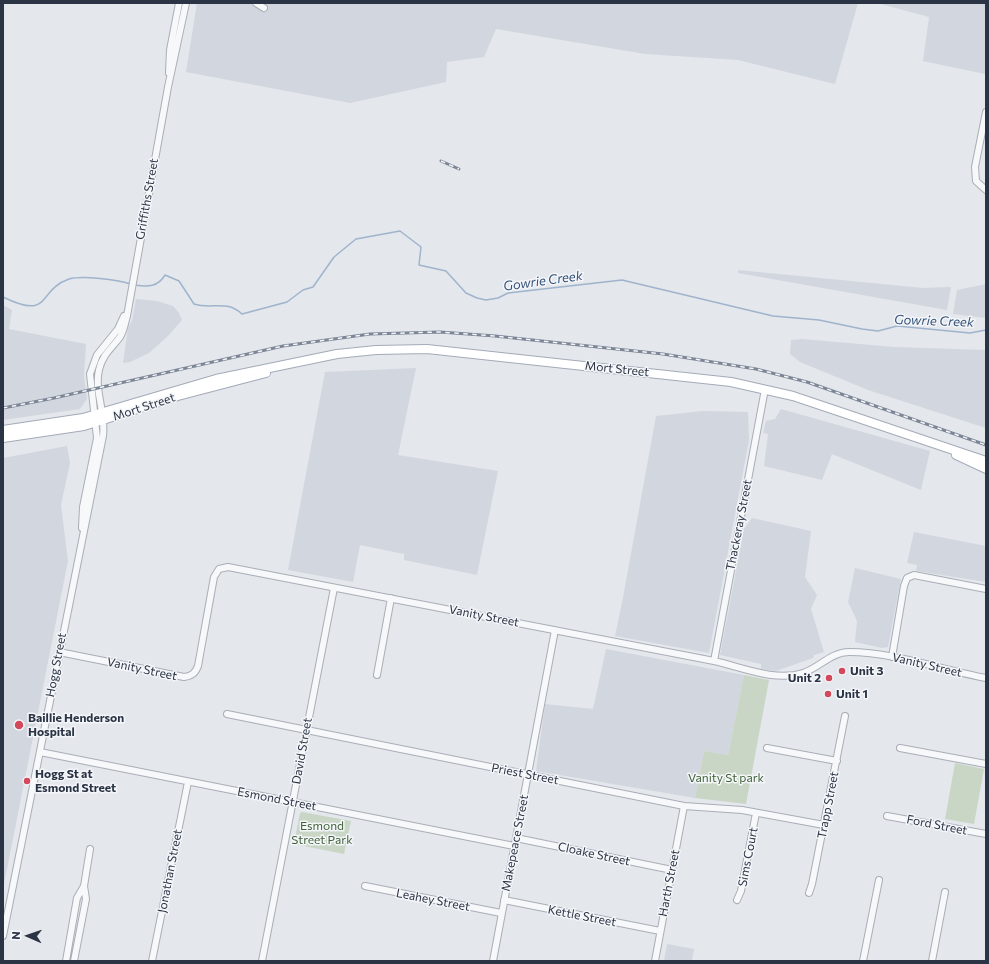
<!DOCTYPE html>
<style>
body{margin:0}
#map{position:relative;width:989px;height:964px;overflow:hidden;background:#e4e7ec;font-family:Commissioner,sans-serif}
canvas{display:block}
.frame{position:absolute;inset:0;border:4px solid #2b3445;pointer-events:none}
.north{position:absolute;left:8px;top:916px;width:40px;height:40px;-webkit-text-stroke:3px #f4f6f9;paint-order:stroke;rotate:272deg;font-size:11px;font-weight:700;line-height:16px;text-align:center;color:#2b3445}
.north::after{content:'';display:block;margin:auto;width:14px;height:18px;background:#2b3445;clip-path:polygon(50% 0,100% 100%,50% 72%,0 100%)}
</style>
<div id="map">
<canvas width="989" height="964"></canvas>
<div class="frame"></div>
<div class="north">N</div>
</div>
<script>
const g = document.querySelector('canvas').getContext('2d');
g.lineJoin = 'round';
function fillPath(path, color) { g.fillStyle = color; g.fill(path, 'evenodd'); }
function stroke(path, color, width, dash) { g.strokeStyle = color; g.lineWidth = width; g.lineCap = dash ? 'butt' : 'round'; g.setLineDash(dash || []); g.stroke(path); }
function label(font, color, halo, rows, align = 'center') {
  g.font = font + ' Commissioner,sans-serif'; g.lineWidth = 3; g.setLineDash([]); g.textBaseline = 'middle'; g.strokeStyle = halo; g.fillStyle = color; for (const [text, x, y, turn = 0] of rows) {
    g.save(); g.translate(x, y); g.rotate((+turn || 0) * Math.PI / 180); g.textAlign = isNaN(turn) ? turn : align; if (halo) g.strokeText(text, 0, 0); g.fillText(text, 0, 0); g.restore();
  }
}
const built = new Path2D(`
 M197,3H858L835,84L738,60L645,54L496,29L484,57L447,62L446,82L350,103L186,72Z
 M877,3H986L985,74L923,61L929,17Z
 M738,270L923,288L951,287L947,310L738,273Z
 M986,284V318L953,314L957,290Z
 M136,299L157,301L173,306L179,313L182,320L168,336L149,353L130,362L123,363L128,328L132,321Z
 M3,305L12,310L9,329L86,344L84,376L87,399L80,409L3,420Z
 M802,339L894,347L986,350V428L868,390L800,362L790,354L791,340Z
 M416,368L398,455L498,471L477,575L404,560V554L360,545L353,582L288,570L325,372Z
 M781,409L930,451L921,490L832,454L822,480L764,466L768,434L763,433L766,421L775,419Z
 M703,411L748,412L749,440L709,653L615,636L622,603L656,416Z
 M67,446L70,463L61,505L68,561L3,889V458Z
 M752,518L811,531L805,577L817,595L811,609L824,652L814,655L813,658L776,671L761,669V664L720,655L744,529Z
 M914,532L986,546V582L916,571L917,565L907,563Z
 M855,568L901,579L888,647L882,648L855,642L857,621L848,602Z
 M606,649L744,675L728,755L704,751L695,798L536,771L545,704L593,709Z
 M667,944L694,949L692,961H664Z`);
const green = new Path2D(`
 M744,675L769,680L746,804L695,798L704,751L728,755Z
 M955,763L984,769L974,824L945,819Z
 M302,812L351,821L344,854L294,844L300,813Z`);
const stream = new Path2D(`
 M135,285C148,287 158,287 165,275L179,281L194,304C213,310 225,299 242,314L287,302L303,290L313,287L334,257L356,239L400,231L421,247L419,265L446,271L466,293L477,298L486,300L498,298L508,293L622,280L773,316L819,320L862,329L878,331L897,326L970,333L986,330
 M3,297C52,321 37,290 69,279C83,275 117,280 131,284`);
const minor = new Path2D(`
 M256,3L264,8
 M169,73L170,50L179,3
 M986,112L975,167L976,181L986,190
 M82,528L83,507L97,438L90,374L97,355L118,329L124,316
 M59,652L184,677C191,676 195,674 198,666L214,577L219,569L228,567L714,661C741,667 775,682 803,673C819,668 831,652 849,652C894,652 942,670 986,678
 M892,657L904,586L907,578L914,575L986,589
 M714,661L765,389
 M377,675L391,598
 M227,714L684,806L742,810L824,825
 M767,748L837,761
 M900,748L986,764
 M40,752L514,846
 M887,816L986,834
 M516,838L672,870
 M365,886L501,913
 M809,893L812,884L845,716
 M504,900L660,931
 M737,900L741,891L756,813
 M3,936L103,436C106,413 94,390 99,370C102,355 112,348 120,337C124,331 125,323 127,316L168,87L186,3
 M66,961L77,898L84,886
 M74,961L86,899L84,886L90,849
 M152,961L188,782
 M262,961L334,588
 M493,961L555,630
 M655,961L684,806
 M863,961L879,880
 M932,961L945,892`);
const major = new Path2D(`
 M3,430L83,418L216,379L337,354L376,350L427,349L731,382L793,396L986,461
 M3,438L84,426L178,396L266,373
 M956,455L986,469`);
const rail = new Path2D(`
 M441,161L459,169
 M3,408L54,398L283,346L370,334L440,332L495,336L663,354L756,369L807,382L986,445`);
const markers = [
 [842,671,4,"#d1495b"],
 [829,678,4,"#d1495b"],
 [828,694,4,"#d1495b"],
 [19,725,5,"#d1495b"],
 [27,781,4,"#d1495b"]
];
const streetNames = [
 ["Griffiths Street",147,199,-80],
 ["Mort Street",617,369,6],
 ["Mort Street",144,407,-18],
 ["Thackeray Street",739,525,-79],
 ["Vanity Street",484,616,11],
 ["Hogg Street",56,665,-79],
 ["Vanity Street",927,665,13],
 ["Vanity Street",142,669,12],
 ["David Street",302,751,-80],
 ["Priest Street",525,774,11],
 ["Esmond Street",277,799,11],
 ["Trapp Street",828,805,-79],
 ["Ford Street",937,825,11],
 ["Makepeace Street",515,843,-79],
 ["Cloake Street",594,854,12],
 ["Sims Court",748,857,-79],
 ["Jonathan Street",170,871,-79],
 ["Harth Street",669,883,-79],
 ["Leahey Street",433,900,11],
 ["Kettle Street",582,916,11]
];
const poiNames = [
 ["Unit 3",850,671],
 ["Unit 2",821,678,"right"],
 ["Unit 1",836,694],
 ["Baillie Henderson",28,718],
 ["Hospital",28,732],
 ["Hogg St at",35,774],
 ["Esmond Street",35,788]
];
const parkNames = [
 ["Vanity St park",726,778],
 ["Esmond",322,826],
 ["Street Park",322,840]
];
const waterNames = [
 ["Gowrie Creek",543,281,-8],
 ["Gowrie Creek",934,321,2]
];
fillPath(built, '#d2d6de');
fillPath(green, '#c9d6c5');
stroke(stream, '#9fb4cc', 1.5);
stroke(minor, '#a9aeb7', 8);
stroke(major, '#a3abb8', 10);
stroke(minor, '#f7f8fa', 6);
stroke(major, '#fff', 8);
stroke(rail, '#7d8696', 3);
stroke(rail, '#f4f6f9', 1.5, [4.5]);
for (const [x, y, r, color] of markers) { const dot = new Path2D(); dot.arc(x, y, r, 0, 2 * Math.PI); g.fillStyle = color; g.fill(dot); stroke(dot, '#f4f6f9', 1.5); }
label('12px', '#2b3445', '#f4f6f9', streetNames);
label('bold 12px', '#2b3445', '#f4f6f9', poiNames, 'left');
label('12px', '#3f6138', '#f4f6f9', parkNames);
label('italic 13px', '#34527a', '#f4f6f9', waterNames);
</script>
